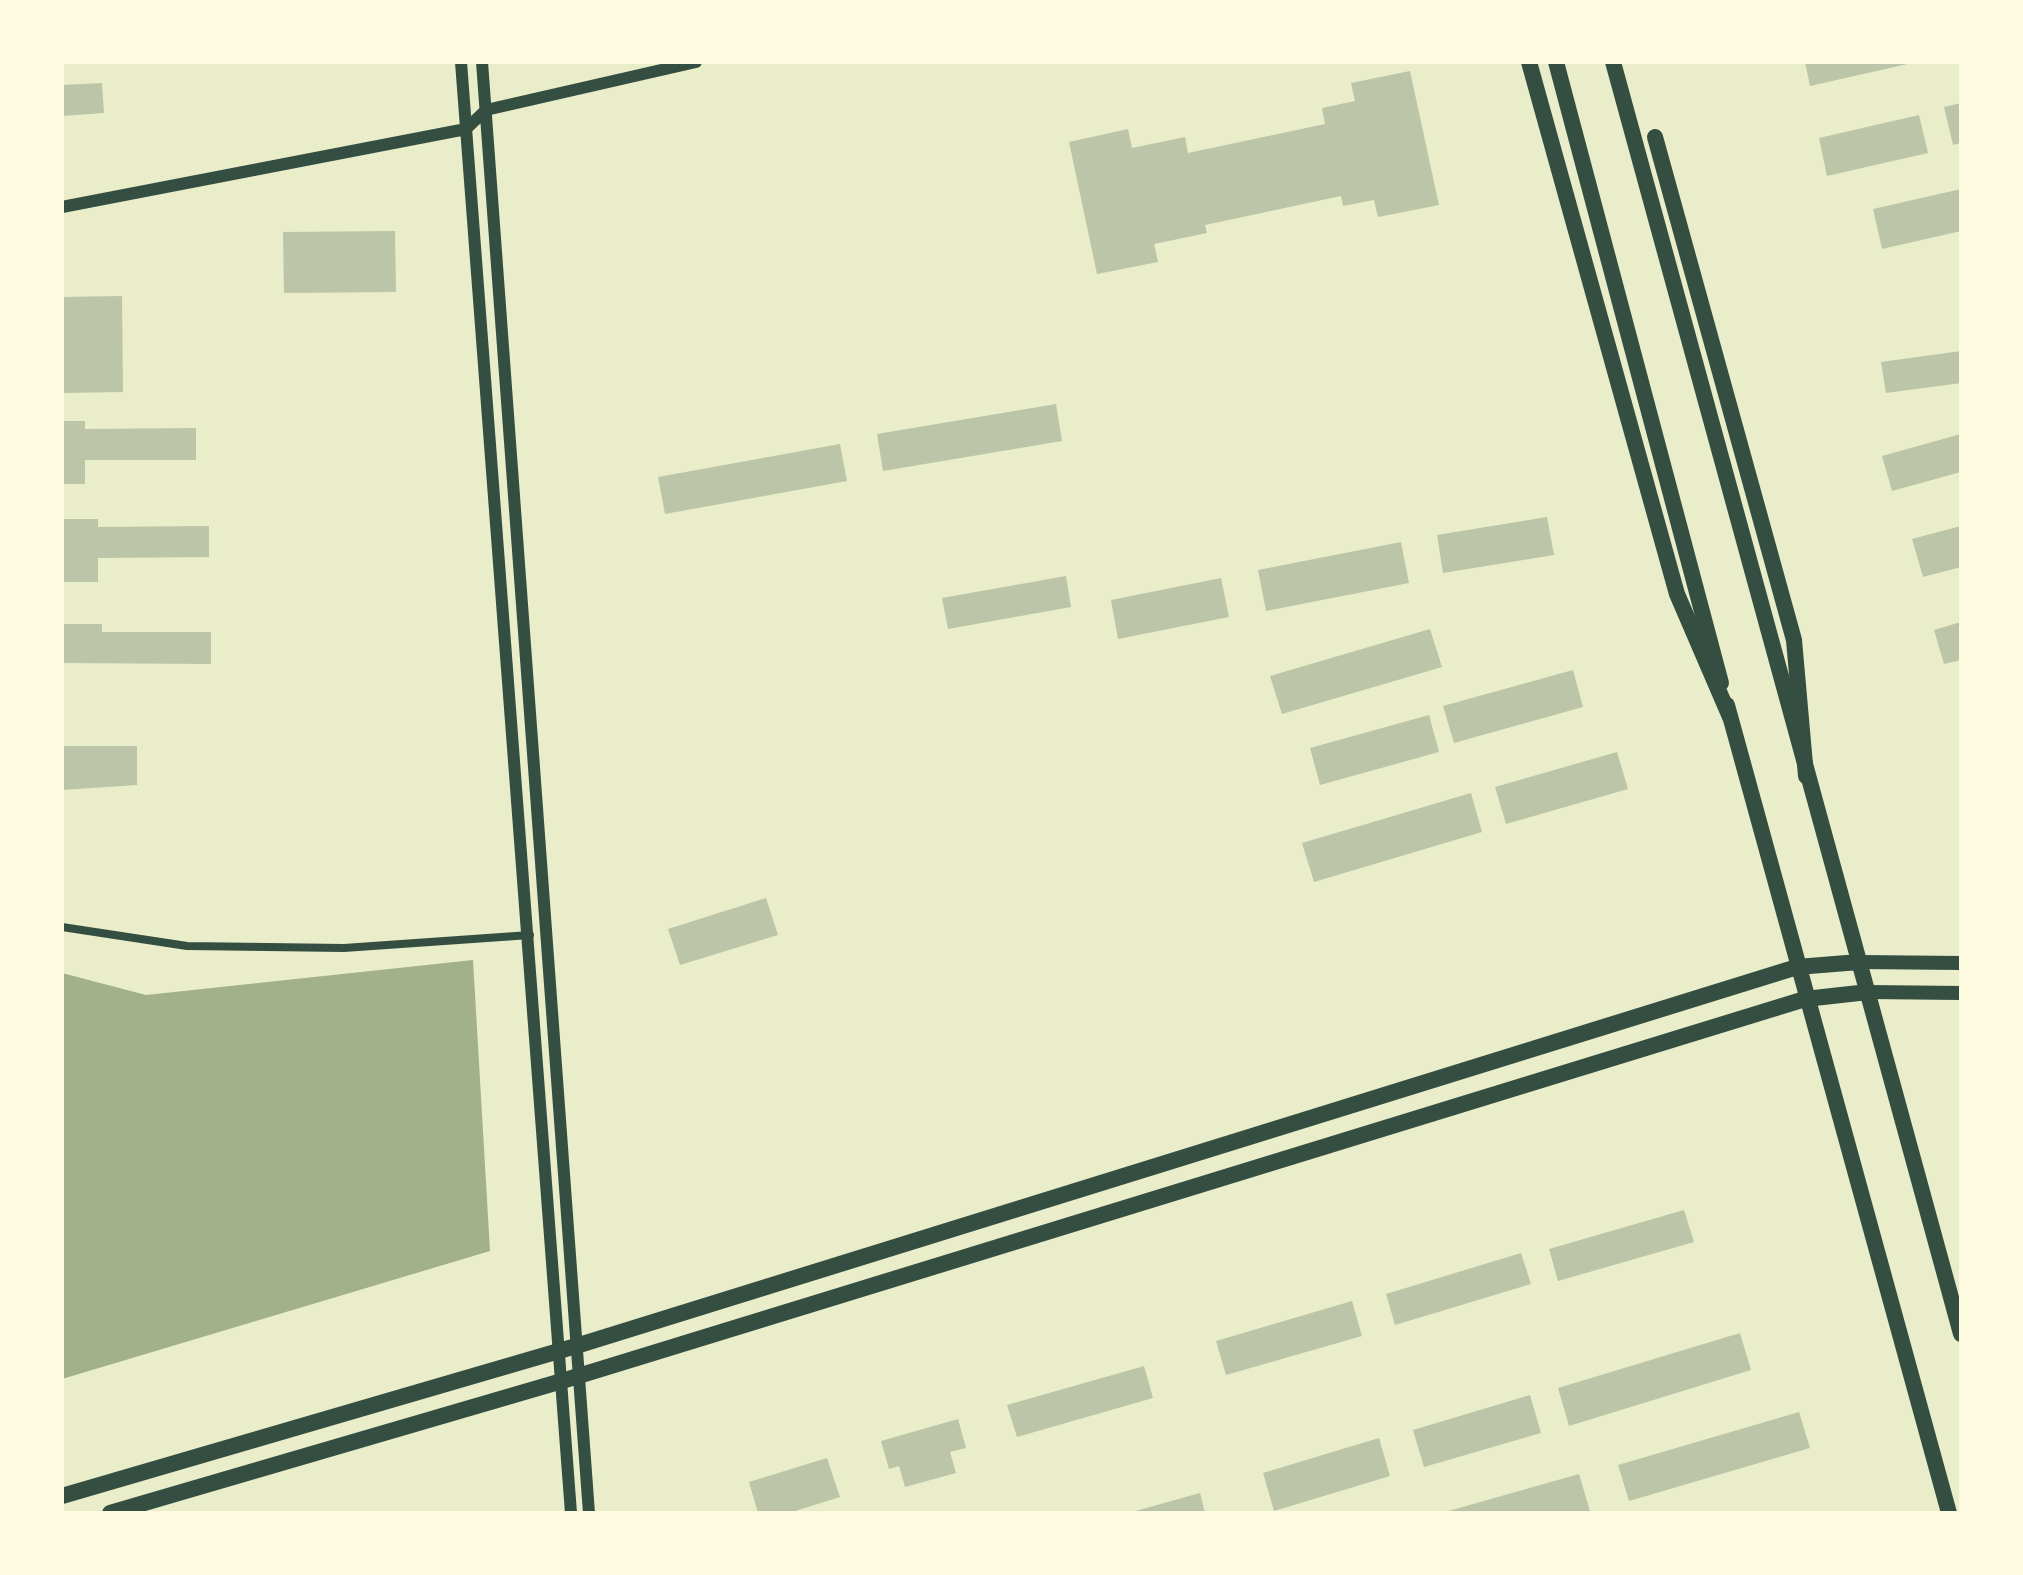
<!DOCTYPE html>
<style>
body{margin:0}
#map{position:relative;width:2023px;height:1575px;overflow:hidden;background:#e9edc9;font-family:Spectral,serif}
canvas{display:block}
.frame{position:absolute;inset:0;border:64px solid #fefae0;pointer-events:none}
</style>
<div id="map">
<canvas width="2023" height="1575"></canvas>
<div class="frame"></div>
</div>
<script>
const g = document.querySelector('canvas').getContext('2d');
g.lineJoin = 'round';
function fillPath(path, color) { g.fillStyle = color; g.fill(path, 'evenodd'); }
function stroke(path, color, width, dash) { g.strokeStyle = color; g.lineWidth = width; g.lineCap = dash ? 'butt' : 'round'; g.setLineDash(dash || []); g.stroke(path); }
const water = new Path2D(`
 M473,960L490,1251L62,1379V973L146,995Z`);
const building = new Path2D(`
 M1805,62H1912V63L1810,86Z
 M1410,71L1439,205L1378,217L1374,200L1343,206L1341,196L1205,225L1207,233L1154,244L1158,262L1097,274L1069,142L1128,129L1132,148L1185,137L1188,153L1325,124L1322,108L1355,101L1351,83Z
 M102,83L104,113L62,116V85Z
 M1961,103V143L1953,145L1944,107Z
 M1919,115L1928,153L1827,176L1819,138Z
 M1961,189V231L1882,249L1873,209Z
 M395,231L396,292L284,293L283,232Z
 M122,296L123,392L62,393V297Z
 M1961,351V383L1886,393L1881,362Z
 M1056,404L1062,441L883,471L877,434Z
 M62,421H85V429L196,428V460H85V484H62Z
 M1961,434V472L1892,491L1882,456Z
 M840,444L847,481L665,514L658,477Z
 M1547,517L1554,555L1443,573L1437,535Z
 M62,519H98V527L209,526V557L98,558V582H62Z
 M1961,526V567L1923,577L1912,539Z
 M1401,542L1409,583L1266,611L1258,570Z
 M1066,576L1071,607L948,629L942,598Z
 M1221,578L1229,617L1118,639L1111,600Z
 M1961,622V660L1944,664L1934,630Z
 M62,624H102V632H211V664L62,663Z
 M1430,629L1442,667L1282,714L1270,676Z
 M1573,670L1583,707L1454,743L1443,706Z
 M1429,715L1439,752L1320,785L1310,748Z
 M62,746H137V785L62,790Z
 M1617,752L1628,789L1506,824L1495,787Z
 M1471,793L1482,832L1314,882L1302,843Z
 M766,898L778,935L680,965L668,929Z
 M1684,1210L1694,1242L1558,1281L1549,1249Z
 M1521,1253L1531,1284L1395,1325L1386,1294Z
 M1352,1301L1362,1336L1226,1375L1216,1341Z
 M1740,1333L1751,1370L1569,1426L1558,1388Z
 M1144,1366L1153,1398L1017,1437L1007,1405Z
 M1530,1395L1541,1433L1424,1467L1413,1430Z
 M1799,1412L1810,1448L1629,1501L1618,1465Z
 M958,1419L966,1448L950,1452L956,1473L905,1487L899,1466L889,1469L881,1441Z
 M1379,1438L1390,1476L1274,1511L1263,1473Z
 M827,1458L840,1497L789,1513H758L749,1482Z
 M1579,1474L1590,1511L1445,1513V1512Z
 M1200,1493L1205,1513H1132V1512Z`);
const minor = new Path2D(`
 M62,927L187,946L344,948L530,935`);
const tertiary = new Path2D(`
 M461,62L571,1513
 M482,62L589,1513
 M62,207L466,129L486,110L696,62`);
const secondary = new Path2D(`
 M1859,962L1961,963
 M1868,992L1961,993`);
const primary = new Path2D(`
 M1556,62L1721,683
 M1613,62L1961,1334
 M1727,705L1949,1513
 M62,1496L576,1346L1797,967L1859,962
 M110,1513L562,1381L1805,999L1868,992`);
const trunk = new Path2D(`
 M1529,62L1677,594L1730,717
 M1655,137L1794,640L1806,776`);
fillPath(water, '#a3b18a');
fillPath(building, '#bcc5a7');
stroke(minor, '#344e41', 8);
stroke(tertiary, '#344e41', 12);
stroke(secondary, '#344e41', 14);
stroke(primary, '#344e41', 16);
stroke(trunk, '#344e41', 16);
</script>
